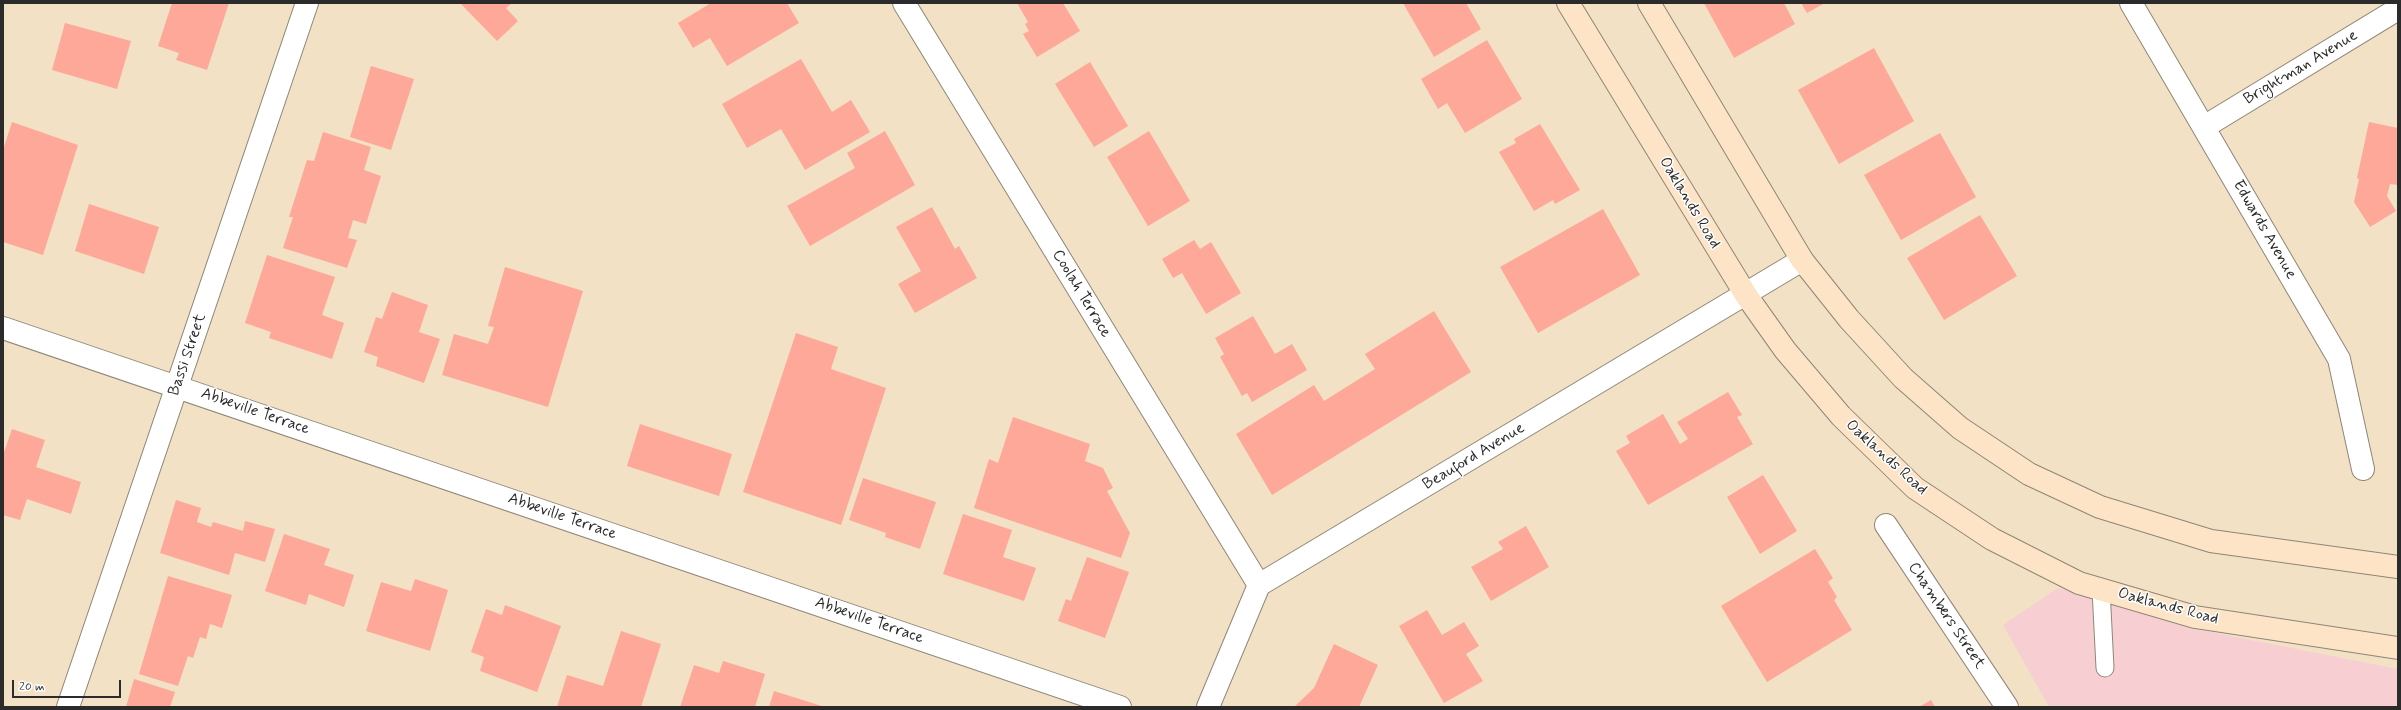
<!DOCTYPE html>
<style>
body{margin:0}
#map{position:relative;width:2401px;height:710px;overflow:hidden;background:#f2e1c4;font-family:Mynerve,sans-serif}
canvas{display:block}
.frame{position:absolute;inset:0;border:4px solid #2b2b2b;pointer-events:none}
.scale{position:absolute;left:12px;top:680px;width:109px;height:18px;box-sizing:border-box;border:2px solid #2b2b2b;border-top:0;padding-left:5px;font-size:12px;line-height:14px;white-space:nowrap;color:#2b2b2b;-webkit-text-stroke:3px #fff;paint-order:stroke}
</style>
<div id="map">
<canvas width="2401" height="710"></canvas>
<div class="frame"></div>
<div class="scale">20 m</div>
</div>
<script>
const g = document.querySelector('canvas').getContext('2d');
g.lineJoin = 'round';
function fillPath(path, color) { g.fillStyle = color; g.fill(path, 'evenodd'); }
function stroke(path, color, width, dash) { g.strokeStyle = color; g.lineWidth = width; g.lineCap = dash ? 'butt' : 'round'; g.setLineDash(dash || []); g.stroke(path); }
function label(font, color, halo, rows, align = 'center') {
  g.font = font + ' Mynerve,sans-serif'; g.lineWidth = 3; g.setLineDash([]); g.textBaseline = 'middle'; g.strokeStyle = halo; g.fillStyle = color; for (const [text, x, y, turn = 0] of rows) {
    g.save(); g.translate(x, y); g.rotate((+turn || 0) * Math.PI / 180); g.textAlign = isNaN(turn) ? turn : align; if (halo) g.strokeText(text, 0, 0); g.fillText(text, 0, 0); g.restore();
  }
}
const built = new Path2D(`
 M2058,588L2185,627L2398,669V707H2049L2003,625Z`);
const building = new Path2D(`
 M172,3H229L207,70L176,60L179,53L158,46Z
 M460,3H512L506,8L518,21L497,41Z
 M711,3H787L799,23L727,66L710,38L693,48L678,23Z
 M1017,3H1063L1080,31L1037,57L1023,34L1029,31L1025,24L1028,22Z
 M1403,3H1466L1481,29L1434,57Z
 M1704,3H1784L1795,24L1734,58Z
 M1801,3H1825L1807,13Z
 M65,23L131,41L117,89L52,70Z
 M1487,40L1522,99L1465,133L1447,103L1438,109L1421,79Z
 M1874,48L1914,121L1839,164L1798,90Z
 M801,59L832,112L851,100L870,132L805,170L781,129L747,148L722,104Z
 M1090,62L1128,126L1094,147L1055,84Z
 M371,66L414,79L391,150L350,137Z
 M12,122L78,145L43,255L3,242V150Z
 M2369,122L2398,128V185L2390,184L2387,196L2396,211L2370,227L2354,202L2359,179L2357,178Z
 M1540,124L1580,190L1555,204L1553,200L1534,211L1499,152L1516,143L1514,139Z
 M885,131L915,185L810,246L787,206L855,168L847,153Z
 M1149,131L1190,201L1148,226L1107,157Z
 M323,132L371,147L364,170L381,176L366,224L353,220L348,238L357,240L347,268L283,248L293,217H289L307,160L314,161Z
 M1940,133L1976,197L1901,240L1864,175Z
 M89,204L159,227L144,274L75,251Z
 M932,207L955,249L959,246L977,278L915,313L898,284L921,271L896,227Z
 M1603,209L1640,275L1538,333L1500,267Z
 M1980,215L2017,276L1944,320L1907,258Z
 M1194,240L1200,249L1211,242L1241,293L1206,314L1182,273L1173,278L1162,259Z
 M267,255L335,277L322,315L344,323L332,359L269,338L271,332L245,323Z
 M505,267L583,291L548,407L442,375L454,334L488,344L494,327L488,326Z
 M392,292L428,305L419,332L440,339L424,383L376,366L378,357L364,352L376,317L382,319Z
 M1434,311L1471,372L1272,495L1236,434L1314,385L1324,401L1375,369L1365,354Z
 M1253,316L1275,354L1292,344L1307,370L1252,402L1247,393L1242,396L1220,357L1224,354L1215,338Z
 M796,333L838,347L831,369L886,388L841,525L743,492Z
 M1728,392L1742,415L1737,417L1753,444L1648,505L1616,451L1630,443L1626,436L1663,414L1680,444L1688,439L1677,422Z
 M1013,417L1090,444L1085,461L1103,468L1113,488L1107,491L1130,533L1121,558L974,508L989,459L998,463Z
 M640,424L732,454L719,496L627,466Z
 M12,429L45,440L36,467L81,482L71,514L27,499L20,520L3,515V455Z
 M1763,475L1797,531L1760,554L1727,497Z
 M863,478L936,502L920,549L885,537L886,533L849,520Z
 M176,500L201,508L197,522L211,527L213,522L243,531L245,521L275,529L265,562L235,553L229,575L160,553Z
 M963,514L1012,530L1003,557L1036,568L1024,601L943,574Z
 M1526,526L1549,567L1491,601L1471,567L1503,549L1498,542Z
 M284,534L330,549L324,565L354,575L344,607L309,594L306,605L265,591Z
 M1815,549L1833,578L1828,582L1837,597L1834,600L1852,630L1767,682L1721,606Z
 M1087,557L1129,572L1105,638L1058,621L1066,599L1071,601Z
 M168,576L232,595L222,628L210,624L206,639L200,637L193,658L188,656L178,686L139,674Z
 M415,579L448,590L430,651L366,631L381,582L411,591Z
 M505,605L561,626L537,692L480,671L484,657L471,652L486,609L502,615Z
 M1427,610L1442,635L1464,622L1479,646L1466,654L1483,681L1444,703L1399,626Z
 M621,631L661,644L641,707H557L567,675L603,686Z
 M1334,644L1378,665L1359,707H1294L1314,688Z
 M723,661L765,674L755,707H680L694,665L719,673Z
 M134,679L175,692L170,707H126Z
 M774,691L825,707H769Z
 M1931,700L1935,707H1919Z`);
const lane = new Path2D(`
 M2101,589L2105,668`);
const street = new Path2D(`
 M904,3L1259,585
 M2131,3L2339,359L2363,469
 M2204,127L2398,9
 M3,328L1120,707
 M1886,525L2007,707
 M68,707L307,3
 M1208,707L1259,585L1802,260`);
const secondary = new Path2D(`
 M1568,3L1746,295L1785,350L1841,416L1915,488L1992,539L2079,583L2195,617L2398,648
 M1649,3L1802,260L1849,319L1903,378L1960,428L2029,474L2100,507L2211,541L2398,567`);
const streetNames = [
 ["Brightman Avenue",2301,68,-31],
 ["Oaklands Road",1689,203,59],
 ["Edwards Avenue",2264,230,60],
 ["Coolah Terrace",1081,294,59],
 ["Bassi Street",188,355,-71],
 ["Abbeville Terrace",255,412,19],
 ["Beauford Avenue",1474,457,-31],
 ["Oaklands Road",1886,458,42],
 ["Abbeville Terrace",562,517,19],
 ["Oaklands Road",2168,607,15],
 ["Chambers Street",1946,616,56],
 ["Abbeville Terrace",869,621,19]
];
fillPath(built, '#f7cfd3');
fillPath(building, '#fea899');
stroke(lane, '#8e8678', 19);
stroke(street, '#8e8678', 24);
stroke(secondary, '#8e8678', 24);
stroke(lane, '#fff', 17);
stroke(street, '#fff', 22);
stroke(secondary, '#fee4c6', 22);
label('16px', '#2b2b2b', '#fff', streetNames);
</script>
